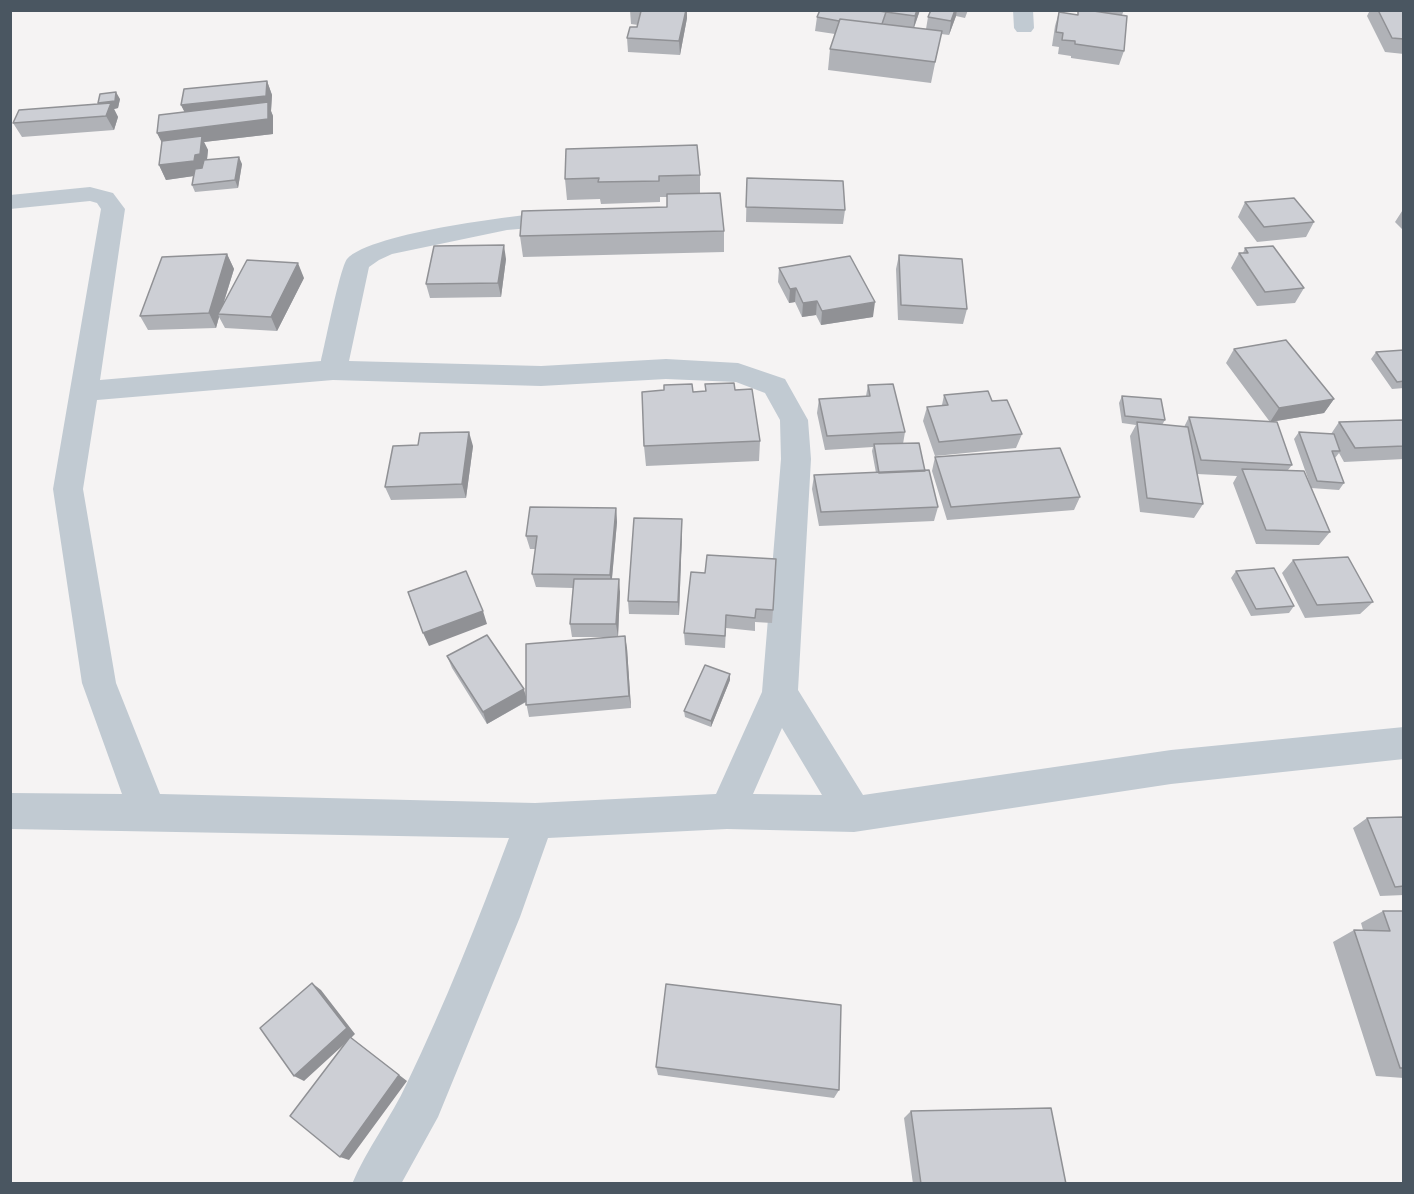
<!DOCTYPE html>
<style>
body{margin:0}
#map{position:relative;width:1414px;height:1194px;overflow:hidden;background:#f5f3f3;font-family:"DejaVu Sans",sans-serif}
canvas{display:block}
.frame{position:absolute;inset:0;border:12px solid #4a5661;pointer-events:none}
</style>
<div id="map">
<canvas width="1414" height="1194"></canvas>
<div class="frame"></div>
</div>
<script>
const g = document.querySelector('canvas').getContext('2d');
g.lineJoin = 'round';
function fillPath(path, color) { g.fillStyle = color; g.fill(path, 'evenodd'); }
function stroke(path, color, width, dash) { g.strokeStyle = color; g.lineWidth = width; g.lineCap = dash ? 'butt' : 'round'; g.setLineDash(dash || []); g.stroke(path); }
const street = new Path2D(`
 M1013,10H1033L1034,28L1031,32H1017L1014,28Z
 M90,187L113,193L125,209L100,380L321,361C325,345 340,268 347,259C371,232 525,214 565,211L574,213L577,218L574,223L565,225L507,230L392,254L379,260L369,267L349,361L541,366L666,359L738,363L785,379L808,420L811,459L798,690L863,795L1171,750L1404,727V759L1171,784L854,832L727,829L548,838L520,917L438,1117L401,1184H352C367,1148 391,1118 407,1083C445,1004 478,921 509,838L10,829V793L122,794L82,683L53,489L101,209L97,203L90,201L10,209V195ZM666,379L736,382L765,393L780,420L781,459L762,692L716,794L535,803L160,794L116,683L83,489L97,400L333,380L541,386ZM782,728L822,795L753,794Z`);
const wall = new Path2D(`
 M630,10H687V18L680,55L628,52L627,38L637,27L638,25L631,24Z
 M820,10H920L914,28L926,29L928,17L930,11L928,10H968L965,18L956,16L949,35L941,34L931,83L828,70L830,49L835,34L815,31L817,17Z
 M1091,10H1124L1122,15L1124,51L1119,65L1071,58V56L1058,54L1059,47L1052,46L1055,26L1059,12L1077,15Z
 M1370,10H1404V54L1385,52L1367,16Z
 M267,81L272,95L271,111L273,116V134L204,142L208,150L207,160L242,164L238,188L195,192L192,185L193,176L166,180L159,165L162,142L157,133L185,112L181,105Z
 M120,99L118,108L114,109L118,117L114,130L22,137L13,123Z
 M700,175V193L724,231V252L523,257L520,236L667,207V197H660V202L601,204L600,199L567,200L565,179Z
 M747,178L845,210L843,224L746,222Z
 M1245,202L1314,222L1306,237L1257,242L1238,217Z
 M1404,208V231L1395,222Z
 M1245,248L1304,288L1295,303L1257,306L1231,268L1239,253H1243Z
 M227,254L234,269L224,302L304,278L277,331L225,328L219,317L216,328L148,330L140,316Z
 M899,255L967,309L963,324L898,320L896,269Z
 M506,259L501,297L430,298L426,284Z
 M779,268L873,317L821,325L816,315L802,317L795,302L789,303L778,282Z
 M1234,349L1334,399L1324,413L1270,422L1226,363Z
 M1404,350V388L1392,389L1371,359L1376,352Z
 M705,384L735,390L760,441L759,461L646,466L644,446L693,392L705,391Z
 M868,385L905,432L903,444L925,471L938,507L934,521L819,526L812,489L814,475L876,473L872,451L873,447L825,450L817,413L819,399L866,396Z
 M944,395L992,401L1022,434L1016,448L935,456L923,421L927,407L942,405Z
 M1122,396L1165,420L1162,425L1184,427L1189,417L1292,465L1288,470L1311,487L1294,439L1299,432L1331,434L1339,422L1404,446V459L1344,462L1339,453L1335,458L1344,483L1339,490L1311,488L1330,532L1319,545L1256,544L1233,483L1237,476L1197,474L1203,504L1194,518L1140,512L1130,436L1136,425L1122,423L1119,403Z
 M418,445L473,446L466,498L391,500L385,487Z
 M935,457L1080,497L1074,510L947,520L932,471Z
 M616,508L617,522L612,579L620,592L618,636L627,648L631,708L529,717L526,702L487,724L452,668L447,656L526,696L614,637H572L570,624L573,588L536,587L532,574L536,549H530L526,536Z
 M682,533L679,615L629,614L628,601Z
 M1293,560L1373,602L1360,614L1305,618L1282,573Z
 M1236,571L1294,606L1289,613L1251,616L1231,578Z
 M691,572L773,610L772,623L755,622V631L726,628L725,648L685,645L684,633Z
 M730,680L711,727L685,717L684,711Z
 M1404,817V895L1380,896L1353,828L1367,818Z
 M1383,911H1404V1078L1376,1076L1333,942L1354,930H1363L1361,923Z
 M656,1067L839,1090L834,1098L658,1075Z
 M911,1111L1066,1184H913L904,1118Z`);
const shadedWall = new Path2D(`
 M686,10H687V18L680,55L679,41Z
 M917,10H920L913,30L915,16Z
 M955,10H957L956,16L949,35L951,21Z
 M267,81L272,95L271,111L273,116V134L204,142L208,150L206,168L201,175L166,180L159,165L164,147L157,133L188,119L181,105Z
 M116,92L120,99L118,108L114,109L118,117L114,130L106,116L102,110L98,103Z
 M239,157L242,164L238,188L235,180Z
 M504,245L506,259L501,297L498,283Z
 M227,254L234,269L220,314H218L219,317L216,328L209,313Z
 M298,263L304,278L277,331L271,317Z
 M796,288L795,302L789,303L790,289Z
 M817,301L816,315L802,317L803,303Z
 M875,302L873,317L821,325L822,311Z
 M1334,399L1324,413L1270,422L1279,408Z
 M469,432L473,446L466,498L462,484Z
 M616,508L617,522L611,588L610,575Z
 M682,519V533L679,615L678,602Z
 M619,579L620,592L618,637L616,624Z
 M483,611L487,624L429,646L423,633Z
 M625,636L627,648L631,708L629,696Z
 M730,674V680L711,727V721Z
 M524,689L527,701L487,724L483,712Z
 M312,983L321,990L355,1034L351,1038L407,1081L349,1160L340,1157L351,1038L304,1081L294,1076Z`);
const building = new Path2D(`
 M631,10H686L679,41L627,38L630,27H637L641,11Z
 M820,10H872L886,12L882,24L840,19L839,21L817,17Z
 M886,10H917L915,16L886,12Z
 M931,10H955L951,21L928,17Z
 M1078,10H1087L1127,16L1124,51L1075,44V41L1062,40L1063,33L1056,32L1059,12L1078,15Z
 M1378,10H1404V39L1392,38Z
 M840,19L942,31L935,62L830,49Z
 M267,81L266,96L181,105L184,89Z
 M116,92L115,101L98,103L100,94Z
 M268,102V119L157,133L159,115Z
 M111,103L106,116L13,123L19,110Z
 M202,136L200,154L195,155L194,161L159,165L162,141Z
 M697,145L700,175L659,176V181L598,182L599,178L565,179L566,149Z
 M239,157L235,180L192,185L195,169L202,168L204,160Z
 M747,178L843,181L845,210L746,207Z
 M720,193L724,231L520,236L522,211L667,207V194Z
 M1294,198L1314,222L1264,227L1245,202Z
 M504,245L498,283L426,284L434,246Z
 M1273,246L1304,288L1265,292L1239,253H1248L1245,248Z
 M227,254L209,313L140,316L162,257Z
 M899,255L962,259L967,309L901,305Z
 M850,256L875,302L822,311L817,301L803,303L796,288L790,289L779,268Z
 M247,260L298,263L271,317L218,314Z
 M1286,340L1334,399L1279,408L1234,349Z
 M1404,350V381L1397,382L1376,352Z
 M734,383L735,390L752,389L760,441L644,446L642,392L664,390V385L692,384L693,392L706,391L705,384Z
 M893,384L905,432L827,436L819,399L870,396L868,385Z
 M988,391L992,401L1007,400L1022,434L939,442L927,407L948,405L944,395Z
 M1122,396L1161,399L1165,420L1125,416Z
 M1189,417L1277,422L1292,465L1201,460Z
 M1404,420V446L1355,448L1339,422Z
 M1137,422L1188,427L1203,504L1147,498Z
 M469,432L462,484L385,487L393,446L418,445L420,433Z
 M1299,432L1334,434L1340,451H1332L1344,483L1317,481Z
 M919,443L925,471L879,473L874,444Z
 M1060,448L1080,497L951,507L935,457Z
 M1242,469L1304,471L1330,532L1266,530Z
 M929,470L938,507L821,512L814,475Z
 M530,507L616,508L610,575L532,574L537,536H526Z
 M634,518L682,519L678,602L628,601Z
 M707,555L776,559L773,610L756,609L755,618L726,615L725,636L684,633L691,572L705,573Z
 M1348,557L1373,602L1317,605L1293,560Z
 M1274,568L1294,606L1256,609L1236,571Z
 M466,571L483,611L423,633L408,592Z
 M574,579H619L616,624H570Z
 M487,635L524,689L483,712L447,656Z
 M625,636L629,696L526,705V644Z
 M705,665L730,674L711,721L684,711Z
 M1404,817V886L1395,887L1367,818Z
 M1383,911H1404V1068H1400L1354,930L1390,931Z
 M312,983L347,1028L294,1076L260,1028Z
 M666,984L841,1005L839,1090L656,1067Z
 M350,1037L399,1075L340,1157L290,1116Z
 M1051,1108L1066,1184H921L911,1111Z`);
fillPath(street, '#c1cad2');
fillPath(wall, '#b0b2b7');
fillPath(shadedWall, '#909195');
fillPath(building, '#cdcfd5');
stroke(building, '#909195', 1.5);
</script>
